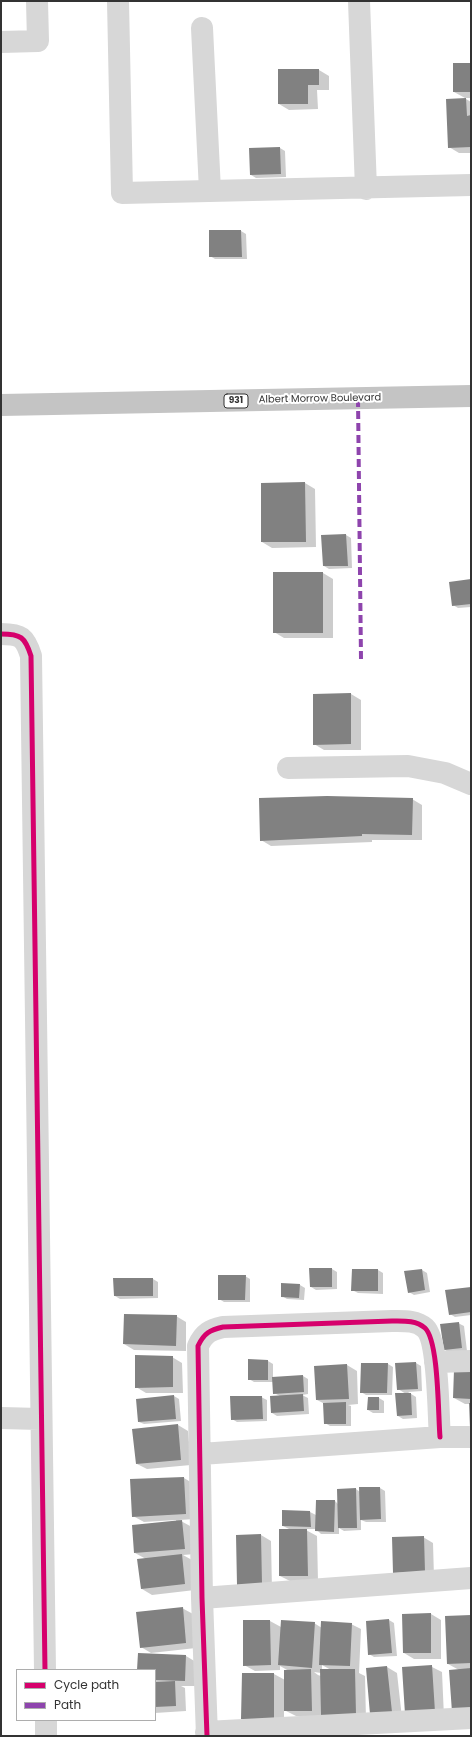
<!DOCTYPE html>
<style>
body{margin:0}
#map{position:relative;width:472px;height:1737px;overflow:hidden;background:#fff;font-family:Poppins,sans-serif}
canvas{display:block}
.frame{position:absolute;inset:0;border:2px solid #333;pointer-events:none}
.legend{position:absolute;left:16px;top:1669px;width:140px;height:52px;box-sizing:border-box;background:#fff;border:1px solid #adadad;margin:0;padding:5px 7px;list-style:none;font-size:12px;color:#333}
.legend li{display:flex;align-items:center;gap:8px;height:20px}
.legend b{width:20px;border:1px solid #adadad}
</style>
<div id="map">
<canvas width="472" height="1737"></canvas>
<div class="frame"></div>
<ul class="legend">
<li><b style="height:5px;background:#d6006c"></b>Cycle path</li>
<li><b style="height:5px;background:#8e44ad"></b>Path</li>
</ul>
</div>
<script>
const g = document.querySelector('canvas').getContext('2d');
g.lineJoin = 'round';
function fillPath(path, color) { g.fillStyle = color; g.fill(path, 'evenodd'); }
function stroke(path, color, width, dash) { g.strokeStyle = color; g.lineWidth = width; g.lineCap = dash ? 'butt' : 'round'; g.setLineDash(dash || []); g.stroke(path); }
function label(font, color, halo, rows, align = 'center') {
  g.font = font + ' Poppins,sans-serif'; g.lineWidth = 4; g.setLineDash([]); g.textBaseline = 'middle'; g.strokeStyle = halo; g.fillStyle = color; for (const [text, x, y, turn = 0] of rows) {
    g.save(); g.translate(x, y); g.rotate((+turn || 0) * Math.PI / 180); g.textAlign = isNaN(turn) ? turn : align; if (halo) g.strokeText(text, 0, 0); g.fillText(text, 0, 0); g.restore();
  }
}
const shadow = new Path2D(`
 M471,64V98H465L454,92Z
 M279,70H319L329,76V90H317L318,109L289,110L279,104Z
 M466,99L471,102V153H459L449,147Z
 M280,148L285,151L286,177L256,178L251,175Z
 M210,231H241L246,234L247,259H215L210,256Z
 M305,483L315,489L316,547L272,548L262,542Z
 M346,535L351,538L352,568L329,569L324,566Z
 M323,573L333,579V638H284L274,632Z
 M471,580V607L458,608L453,605Z
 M351,694L361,700V750H324L314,744Z
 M412,799L422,805V840H372V842L271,846L261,840Z
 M332,1269L337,1272V1289L316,1290L311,1287Z
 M378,1270L383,1273V1294L358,1293L352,1290Z
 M422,1270L427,1273L430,1292L414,1295L409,1292Z
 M245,1276L250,1279V1302H224L219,1299Z
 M153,1279L158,1282V1298L120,1299L115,1296Z
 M300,1285L305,1288L304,1300L287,1299L282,1296Z
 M471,1288V1315L455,1317L450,1314Z
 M176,1316L186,1322V1351L134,1350L124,1344Z
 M458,1323L464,1326L467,1351L450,1353L445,1350Z
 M172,1357L182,1363L183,1393H146L136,1387Z
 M268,1361L273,1364V1378L303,1376L308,1379V1394L302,1395L308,1398L309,1414L277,1416L272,1413L280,1396L274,1393L273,1382H254L249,1379Z
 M416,1363L421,1366L422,1391L408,1392L416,1397L417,1418L403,1419L398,1416L406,1394L398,1389Z
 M388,1364L393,1367L392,1395H366L361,1392Z
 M347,1365L357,1371L358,1404L348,1405L351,1406V1426H330L325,1423V1404L317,1400Z
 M471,1372V1432L470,1404H465L454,1398Z
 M174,1396L179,1399L181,1421L144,1424L139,1422Z
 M261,1397L267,1400V1421L237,1422L232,1419Z
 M369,1398H379L384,1401V1413H373L368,1410Z
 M178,1425L188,1431L191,1465L147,1469L137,1464Z
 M184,1478L194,1484L195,1519L179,1520L192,1527L195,1554L183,1555L192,1560L195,1590L152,1595L142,1589L146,1559L135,1553L176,1522V1520L144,1522L133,1516Z
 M380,1488L385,1491L386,1522H366L361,1520V1530L344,1531L339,1528V1534H321L316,1529H304L317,1536L318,1581H290L280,1576L291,1530L283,1526V1511L310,1512L316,1515L335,1501L338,1504L356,1489L360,1492Z
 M261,1535L271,1541L272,1590H248Z
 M423,1537L433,1543L434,1577L404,1578Z
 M182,1608L193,1614L196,1648L151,1653L141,1647Z
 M431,1614L441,1620V1659H414L404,1653Z
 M471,1616V1716L459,1670L448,1664Z
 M389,1620L394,1623L397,1656L374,1657L369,1654L367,1622Z
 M270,1621L281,1627L314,1623L322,1628L351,1624L361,1629L359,1673L365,1676L366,1720L322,1716H296L284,1710V1725H252L243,1674H274L285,1680L289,1671L280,1666V1670L255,1671L244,1665ZM322,1665L331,1670H322ZM314,1672L321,1673V1676L318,1675Z
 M186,1656L196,1662L195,1686H181L185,1688L186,1711L155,1713V1670H138Z
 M387,1667L397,1673L402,1718L381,1719L367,1669Z
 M432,1667L442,1672L444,1717L416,1719Z`);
const building = new Path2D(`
 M453,63H471V92H453Z
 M278,69H319V85H308V104H278Z
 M466,98L467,116L471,115V147L448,148L446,99Z
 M280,147L281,174L250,175L249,148Z
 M209,230H241L242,257H209Z
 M305,482L306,542H261V483Z
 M346,534L348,566H323L321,535Z
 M273,572H323V633H273Z
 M471,579V604L452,606L449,582Z
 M351,693V744L313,745V694Z
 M327,796L413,798L412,835L362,834V836L260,841L259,798Z
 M309,1268H332V1287H310Z
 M352,1269H378V1291H351Z
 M422,1269L425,1290L408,1293L404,1271Z
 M218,1275H246L245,1300H218Z
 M113,1278H153V1296H114Z
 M281,1283L300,1284L299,1298L281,1297Z
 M471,1287V1312L449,1315L445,1290Z
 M124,1314L177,1315L176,1346L123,1344Z
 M459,1322L462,1348L444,1350L440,1324Z
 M135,1355L173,1356V1387L135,1388Z
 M248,1359L268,1360V1380H248Z
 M416,1362L418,1389L397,1390L395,1363Z
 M361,1363H388L387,1393H360Z
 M347,1364L349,1399L316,1400L314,1366Z
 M454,1370L471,1371V1399L453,1398Z
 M303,1375L304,1392L273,1394L272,1377Z
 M395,1393H411L412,1415L397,1416Z
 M303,1394L304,1411L271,1413L270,1396Z
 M174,1395L176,1419L138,1422L136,1399Z
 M230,1396H262L263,1419L231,1420Z
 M368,1397H379V1410H367Z
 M346,1402V1424H324L323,1403Z
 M469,1403H471V1428H470Z
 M178,1424L181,1460L136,1464L132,1429Z
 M184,1477L186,1514L132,1517L130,1479Z
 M359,1487H380L381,1519L360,1520Z
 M356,1488L357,1528H338L337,1489Z
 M316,1500H335L334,1532L315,1531Z
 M282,1510L310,1511L311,1527L282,1526Z
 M182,1520L185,1549L134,1553L132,1525Z
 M279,1529H307L308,1576H279Z
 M261,1534L262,1584L237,1585L236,1535Z
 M424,1536L425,1572L393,1573L392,1537Z
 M182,1554L185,1584L141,1589L137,1559Z
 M183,1607L186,1643L140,1648L136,1612Z
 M431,1613V1653H403L402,1614Z
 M471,1615V1663L447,1664L445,1616Z
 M389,1619L392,1653L368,1655L366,1621Z
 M243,1620H270L271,1665L243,1666Z
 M281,1620L315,1622L312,1668L278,1665Z
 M321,1621L352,1623L350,1666L319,1665Z
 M138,1653L186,1655L185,1681L155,1680V1670H137Z
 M432,1665L435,1712L405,1714L402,1667Z
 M387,1666L392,1712L370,1714L366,1668Z
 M471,1668V1710L452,1712L449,1670Z
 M311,1669L312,1711H284V1670Z
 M320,1669H355L356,1715H321Z
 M242,1673H274V1720L241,1719Z
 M175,1681L176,1706L155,1707V1682Z`);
const street = new Path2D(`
 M118,1L122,193L471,185
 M359,1L366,189
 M202,28L210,191
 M1,42L38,41L37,1
 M1,634C21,634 25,637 31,656L45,1670
 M288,768L408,766L445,773L471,784
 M435,1362L471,1361
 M1,1418L40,1419
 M201,1454L440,1437H471
 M202,1598L471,1578
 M46,1720V1736
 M206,1732L471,1718
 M207,1736L202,1598L198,1346C204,1333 210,1330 223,1327L392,1321C403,1321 416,1320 425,1328C439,1341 438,1416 440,1437`);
const highway = new Path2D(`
 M1,405L471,396`);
const quiet = new Path2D(`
 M358,399L361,659`);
const cycleway = new Path2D(`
 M1,634C21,634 25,637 31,656L45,1670
 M207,1736L202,1598L198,1346C204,1333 210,1330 223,1327L392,1321C403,1321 416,1320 425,1328C439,1341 438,1416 440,1437`);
const shields = [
 [236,401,24]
];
const shieldNames = [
 ["931",236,401]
];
const streetNames = [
 ["Albert Morrow Boulevard",320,399,-1]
];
fillPath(shadow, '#0003');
fillPath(building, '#818181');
stroke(street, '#d7d7d7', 22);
stroke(highway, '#c4c4c4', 22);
stroke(quiet, '#8e44ad', 4, [8, 4]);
stroke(cycleway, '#d6006c', 5);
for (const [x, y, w] of shields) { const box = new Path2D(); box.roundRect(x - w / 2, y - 7, w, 14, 3); g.fillStyle = '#fff'; g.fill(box); stroke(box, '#333', 1); }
label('bold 9px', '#333', null, shieldNames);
label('10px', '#333', '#fff', streetNames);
</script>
